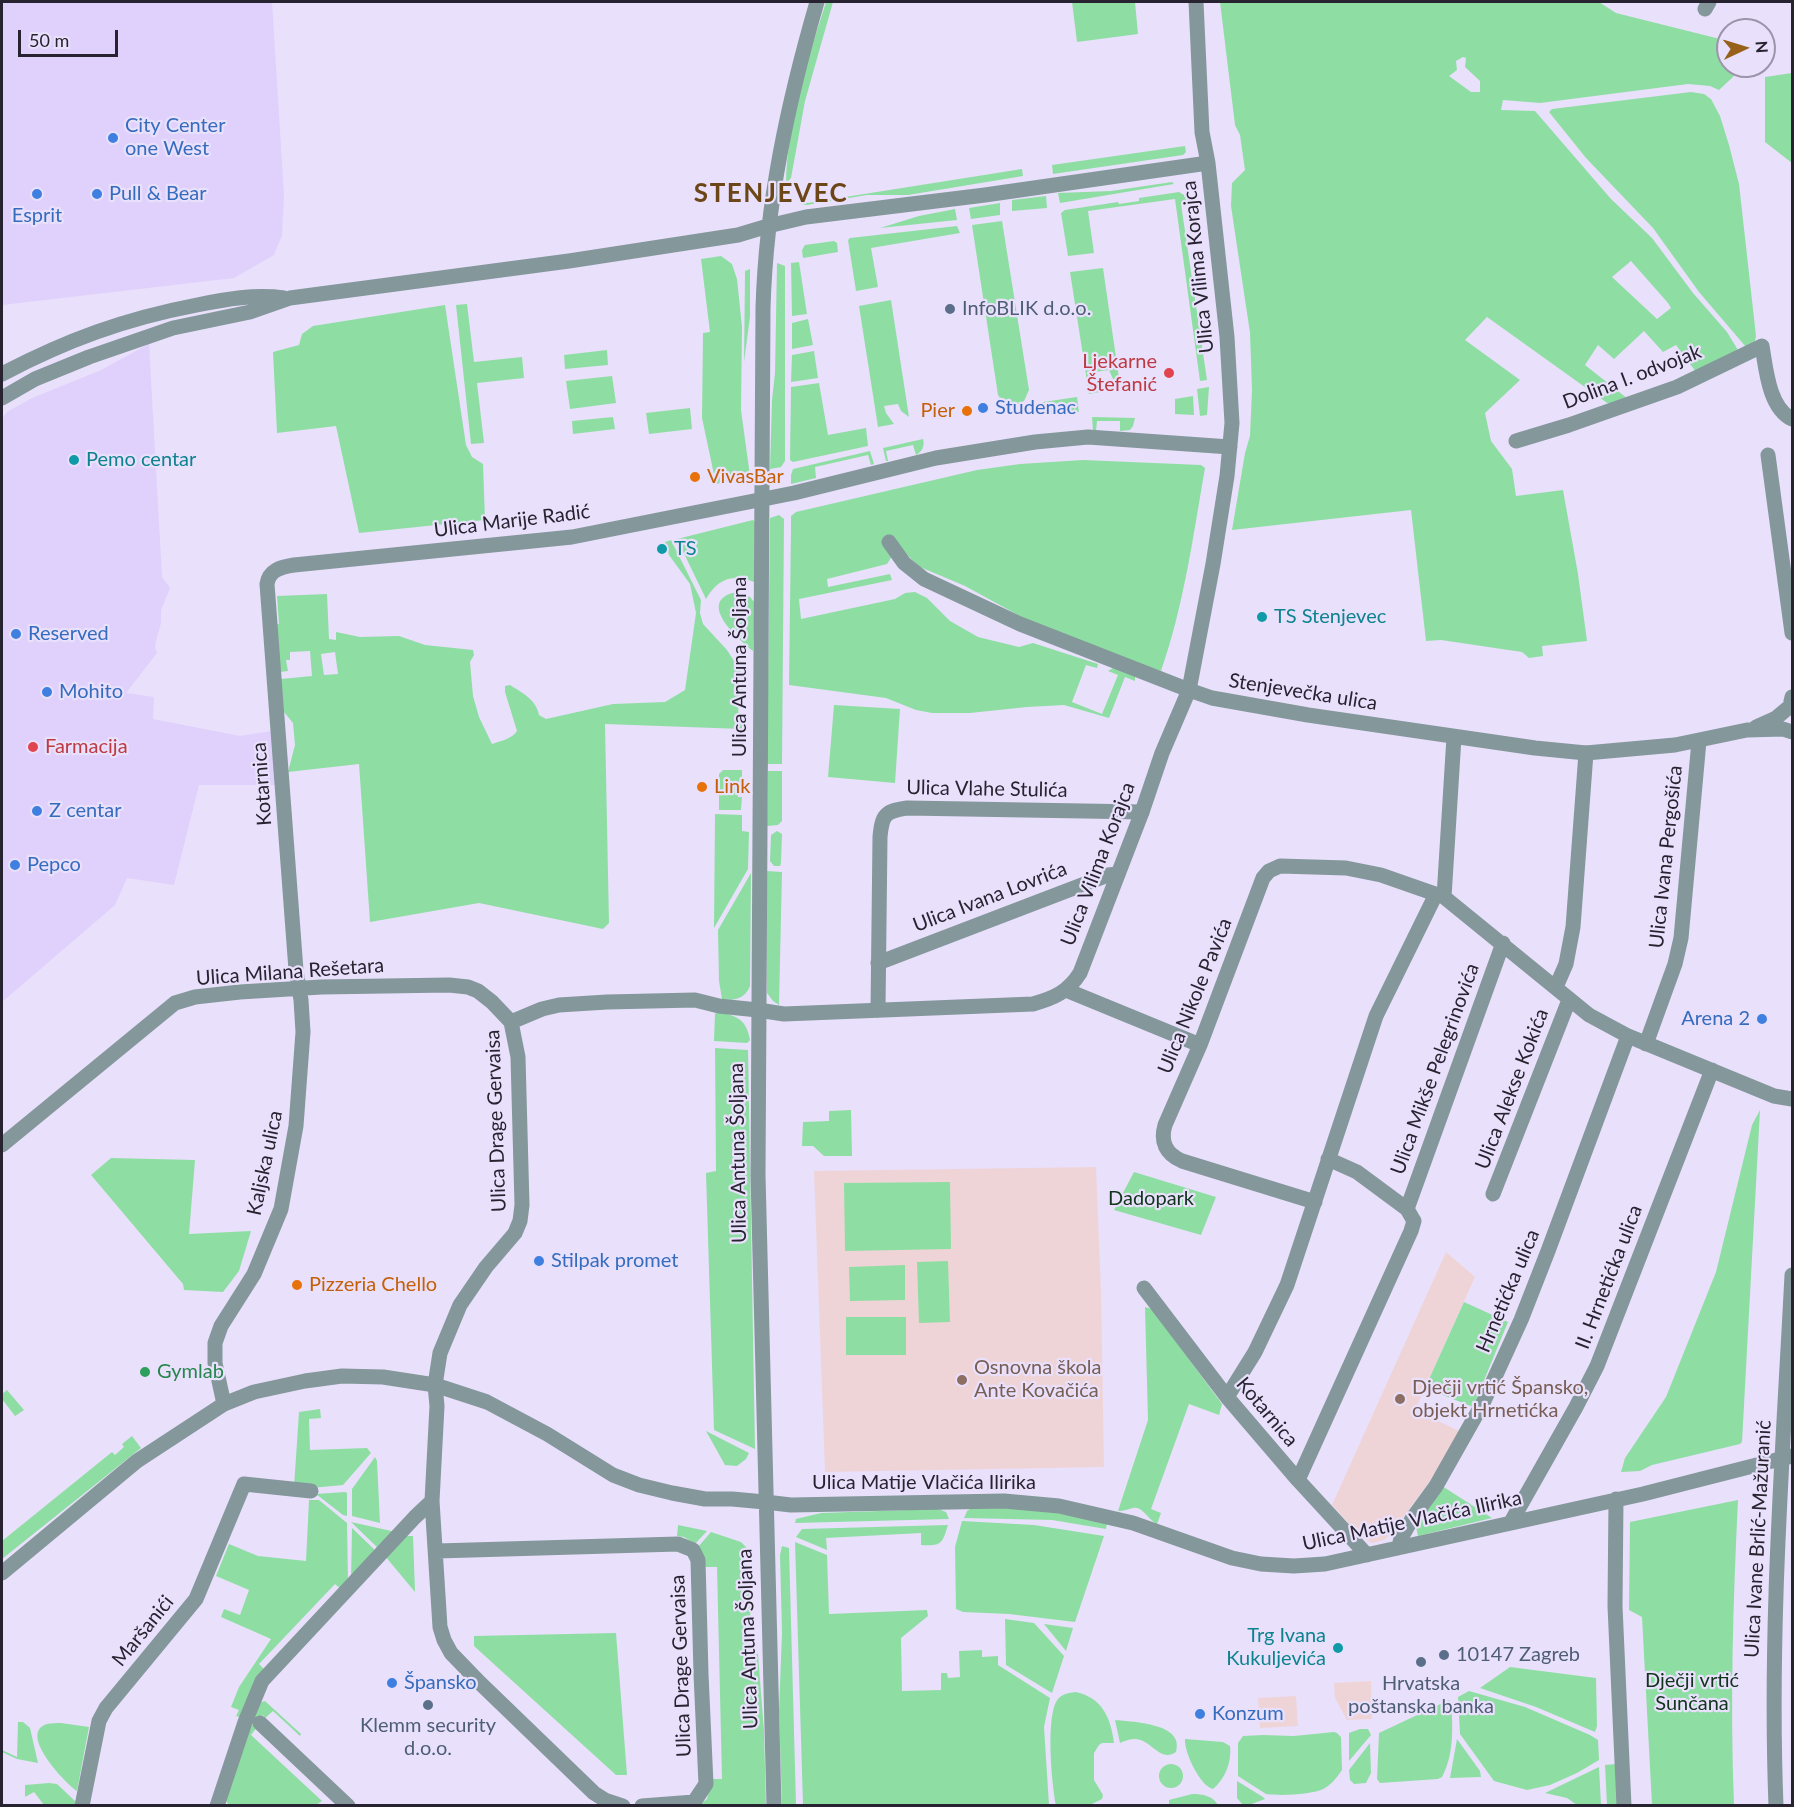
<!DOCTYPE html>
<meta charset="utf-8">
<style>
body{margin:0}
#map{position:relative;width:1794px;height:1807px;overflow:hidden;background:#e9e0fc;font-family:Lato,sans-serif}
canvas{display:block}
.frame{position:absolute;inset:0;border:3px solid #282330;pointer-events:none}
.north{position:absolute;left:1716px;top:18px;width:60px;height:60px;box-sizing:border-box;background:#e9e0fc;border:2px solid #9c94aa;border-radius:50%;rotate:86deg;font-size:16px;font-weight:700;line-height:24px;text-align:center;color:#282330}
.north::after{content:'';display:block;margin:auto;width:21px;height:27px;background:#98611a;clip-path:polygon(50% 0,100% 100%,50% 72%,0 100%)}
.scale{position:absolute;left:18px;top:30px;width:100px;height:27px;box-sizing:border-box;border:3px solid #282330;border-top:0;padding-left:8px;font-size:18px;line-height:21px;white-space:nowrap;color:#282330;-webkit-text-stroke:4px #e9e0fc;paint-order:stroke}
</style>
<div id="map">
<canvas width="1794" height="1807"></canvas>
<div class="frame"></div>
<div class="north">N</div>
<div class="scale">50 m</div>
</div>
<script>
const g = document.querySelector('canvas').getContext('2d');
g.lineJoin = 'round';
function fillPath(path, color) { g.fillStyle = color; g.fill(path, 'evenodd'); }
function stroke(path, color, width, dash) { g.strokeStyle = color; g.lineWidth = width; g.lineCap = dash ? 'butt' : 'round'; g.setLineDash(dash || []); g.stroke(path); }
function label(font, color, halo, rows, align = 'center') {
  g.font = font + ' Lato,sans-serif'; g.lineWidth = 4.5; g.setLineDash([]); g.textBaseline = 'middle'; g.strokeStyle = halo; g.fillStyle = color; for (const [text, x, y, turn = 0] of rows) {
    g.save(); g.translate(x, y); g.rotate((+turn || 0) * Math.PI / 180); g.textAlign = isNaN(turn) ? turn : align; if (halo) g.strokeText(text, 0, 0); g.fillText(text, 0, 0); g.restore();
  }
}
const built = new Path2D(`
 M2,2H272L284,195L282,235L274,255L234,278L2,305Z
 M149,344L162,577L170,588L161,610V623L156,641L155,648L157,653L126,693L154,697L153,719L240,736L272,731L276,785H199L174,885L127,878L115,905L2,1002V419L7,412L32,398L99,371Z`);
const education = new Path2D(`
 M1096,1167L1101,1292L1104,1467L825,1472L814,1171Z
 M1446,1252L1475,1277L1415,1410L1461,1432L1435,1474L1391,1534L1384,1540L1372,1543L1361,1537L1332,1505Z
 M1371,1681L1372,1719L1347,1720L1335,1698L1334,1683Z
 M1296,1696L1298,1726L1260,1728L1258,1698Z`);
const green = new Path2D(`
 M826,2H833L805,101L791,178L786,184C787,124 808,59 826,2Z
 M1072,2H1135L1138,34L1077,42Z
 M1220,2H1599L1616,13L1728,41V66H1740L1733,77L1719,90L1710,86L1688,84L1540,103L1503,100L1501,110L1535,111L1611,199L1652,238L1693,293L1727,332L1738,350L1696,372L1676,345L1663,352L1644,331L1614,359L1598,345L1585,365L1628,399L1610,405L1487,317L1465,340L1520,380L1485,413L1491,441L1512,469L1516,496L1563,490L1578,574L1587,641L1542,646L1543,656L1529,658L1522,652L1441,640L1426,641L1411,510L1232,530L1245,453L1250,436L1252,390L1250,333L1231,206L1232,183L1245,170L1240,135L1235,125ZM1463,57L1466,58L1465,67L1480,81V92H1471L1449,76L1457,70L1456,61ZM1631,261L1668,303L1671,308L1657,319L1612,277Z
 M1792,73V163L1765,142V77Z
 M1691,92L1704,94L1711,99L1720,116L1729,145L1739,184L1756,336L1755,341L1746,347L1699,292L1653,228L1586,158L1549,112L1552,109Z
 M1185,146L1186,152L1183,155L1053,174L1052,165Z
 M1022,169L1023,176L908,195H867L807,205L801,204Z
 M1172,182L1174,184L1060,203L1058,193L1111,191Z
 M1179,192L1184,195L1187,202L1181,204L1207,380L1200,381L1175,199L1088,211L1094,253L1068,256L1061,213L1065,210L1118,202L1119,204L1139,201V198Z
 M1046,196L1047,208L1012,211V200Z
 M1000,203V215L971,219L969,208Z
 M955,209L957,220L880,228L919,216Z
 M1002,221L1029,390L1024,401L1014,406L1003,402L998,395L972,225Z
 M957,226L960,233L871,248L878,287L856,291L848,240L850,238Z
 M834,241L837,243L838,252L803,258L802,250L805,245Z
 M721,256L732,264L737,279L742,327L741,410L750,476L716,484L702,418L703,333L710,332L701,259Z
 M799,262L807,314L792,316L791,263Z
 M777,263L785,266V461L781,467L770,469L772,400L775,373Z
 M1103,268L1120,385L1113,379L1109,370L1095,372L1098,382L1105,391L1089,394L1070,272Z
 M750,269V317L744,362L745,275V271Z
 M891,300L909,417L901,411L898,404L884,406L886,413L894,424L878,427L859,306Z
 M467,304L474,362L522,357L524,378L477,383L484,443L471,444L456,305Z
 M445,305L466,445L472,457L483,464L485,520L359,533L336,426L277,433L273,352L299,345L302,334L313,326Z
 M808,319L813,345L792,349V323Z
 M607,350L608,365L565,369L564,355Z
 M814,351L818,378L791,382L792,355Z
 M612,376L616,403L570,409L566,381Z
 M819,383L828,435L866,428L868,446L793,462L790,460L791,387Z
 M1209,387L1207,415L1200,416L1197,389Z
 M1193,396L1194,415L1175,414V399Z
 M1077,397L1079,412L1034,415L1043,402Z
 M690,408L692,429L649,434L646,413Z
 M613,417L615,429L573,434L572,421Z
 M1092,417L1135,418L1133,426L1130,430L1120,431V421H1097L1096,431H1093Z
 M923,439C925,446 922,452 916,455L913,445L886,451L888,461H886L883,448Z
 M870,451L874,464L871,465L868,455L815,467L816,478L791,484V475L793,469Z
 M1083,460L1201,465L1205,468C1193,537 1184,605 1161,671L1051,633L965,586L920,567L906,554L890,550L891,558L887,564L827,579L828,587L890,574L892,580L799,599L801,619L895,599L905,593L915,592L927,598L950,621L978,637L1019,647L1033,643L1098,664L1097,668L1086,665L1072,702L1102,714L1118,675L1108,671L1115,667L1135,676V681L1125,677L1109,718L1064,705L1027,707L970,713H932L916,710L886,698L789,685L791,527V516L796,512L977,470L1020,464Z
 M779,515L784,519L782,764H767L770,518Z
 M753,520L755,522L754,582C733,573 717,579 706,599L677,539Z
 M671,540L701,600L700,613L703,624L727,650L743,675V705H738L739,719H742V729L605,724L609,923L603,929L479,903L370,922L359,764L288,772L295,745L293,723L284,712L281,679L312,676L310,651L290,652V660H286L288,671L280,672L277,624H279L277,596L327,594L329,639L336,640V632L360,637L399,636L425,645L473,650L474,655L470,662L473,696L479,717L492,744C500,741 512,739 517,731L505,692V686L510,685C522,693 536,699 539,715L546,719L613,704L665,702L685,690L696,613L690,584L669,555L665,542ZM335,652L338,674L324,675L321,654Z
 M736,592L750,597L755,603L753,651C738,639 695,601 736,592Z
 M834,705L900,709L895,783L828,777Z
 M723,770H742V783H738V797H742L741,810H719V774Z
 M768,771H782V821L778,825L767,826Z
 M715,814L742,815V831L749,832L748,869L714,928Z
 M777,831L782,834L781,863L780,866H774L770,861L771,835Z
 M766,871L782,872L779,1005L773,1001L767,993Z
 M751,873L750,986C745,999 734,1001 722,999L719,981L718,930Z
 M718,1011C737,1017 746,1018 750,1040L747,1043L714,1041L715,1014Z
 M715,1048L748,1050L755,1449L714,1430L706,1173L716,1171Z
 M851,1110L852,1156H824L813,1146H802L803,1122L829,1121V1111Z
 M1760,1110L1742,1442L1740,1444L1652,1465L1640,1471L1621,1472L1625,1458L1666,1397L1716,1272L1752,1125Z
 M111,1158L195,1160L189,1234L251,1231L239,1271L223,1292L184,1290L183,1284L91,1175Z
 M1134,1172L1216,1197L1201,1235L1114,1210Z
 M950,1182L951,1249L845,1251L844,1183Z
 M948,1261L950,1322L919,1323L917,1262Z
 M905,1265V1300L850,1301L849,1267Z
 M1464,1302L1508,1322L1473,1407L1425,1388Z
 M1145,1307L1152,1309L1222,1404L1219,1415L1189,1404L1151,1509L1161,1513L1157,1524C1148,1520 1143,1506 1133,1508C1128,1509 1124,1511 1118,1511L1148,1420Z
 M846,1317H906V1355H846Z
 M7,1390L24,1410L15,1416L2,1399V1394Z
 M320,1409L321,1418L309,1419L310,1450L367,1448L371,1453L343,1485L311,1488L294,1487L299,1412Z
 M706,1431L749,1453L746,1459L737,1466L725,1465Z
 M132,1436L141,1448L2,1559V1541L112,1452L115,1455L124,1447L122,1444Z
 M375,1457L377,1461L380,1523L352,1516V1489Z
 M1442,1486L1492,1518L1418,1536L1416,1527L1418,1521Z
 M345,1492L347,1493V1516L343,1515L316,1494Z
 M309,1500H319L347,1523L348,1582L342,1590L335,1584L259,1664L265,1670L243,1718L236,1716L239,1710L231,1707L239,1687L271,1639L221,1617L224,1609L240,1615L249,1590L216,1576L229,1544L258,1556L306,1561Z
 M1738,1500C1733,1602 1730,1703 1734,1805H1652L1642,1617L1629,1610L1630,1522Z
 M938,1509L946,1512L949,1519L795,1523L796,1519L821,1513Z
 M970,1509C1012,1505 1066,1512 1107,1523L1106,1529L1052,1520L964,1518L967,1511Z
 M962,1521L1034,1525L1104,1536L1075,1622L1009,1614L963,1612L956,1609L955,1547Z
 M351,1522L396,1532L380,1550Z
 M678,1525L707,1531L695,1544L684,1537L677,1536Z
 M948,1525C942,1544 942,1546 921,1545V1533L826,1538L827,1550L796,1537L802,1529Z
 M352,1528L377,1552L351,1580Z
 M711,1532L741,1542L748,1549L751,1631L746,1632L748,1646L752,1647L753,1654H758L764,1731L766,1805H699L707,1799L712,1779H722L717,1567H706L698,1547Z
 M403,1536H413L415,1592L385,1556Z
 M795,1542L827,1555L829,1614L927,1610L928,1616L901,1638L902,1691L941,1690V1673H947L948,1678L960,1677L959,1651L982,1650V1657L998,1656V1665L1050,1698L1044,1727L1049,1805H803Z
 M782,1546L789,1548L796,1805H782L779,1710L782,1633L780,1555Z
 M1005,1619L1034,1623L1064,1656L1052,1693L1006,1665Z
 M1044,1624L1073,1628L1066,1651Z
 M616,1633L627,1775H616L474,1646V1636Z
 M1510,1667L1596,1678L1597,1726L1595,1732L1536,1707L1480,1688Z
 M1469,1691L1525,1707L1590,1735L1598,1740L1599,1760L1577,1773L1550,1785L1527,1790L1494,1781L1460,1734L1458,1697Z
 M1075,1692C1102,1697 1111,1718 1114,1743H1102L1099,1745L1094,1753V1780L1103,1795L1102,1799L1090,1805H1056C1052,1785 1045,1715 1058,1699C1062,1694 1069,1693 1075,1692Z
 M1449,1700L1451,1703C1453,1727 1454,1755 1442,1777L1438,1779L1380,1783L1377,1779L1379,1733Z
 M265,1701L301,1734L300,1736L273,1711L265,1718L263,1715L256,1723L251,1721L258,1703Z
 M1115,1720C1133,1722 1185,1723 1176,1752C1160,1763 1151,1739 1135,1739C1130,1739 1124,1741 1120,1743Z
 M18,1722H23L30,1728L38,1763L17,1759L2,1752V1750L17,1757Z
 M61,1723L89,1727L77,1791C66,1784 17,1733 47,1724C51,1723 57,1723 61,1723Z
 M250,1723L257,1727L251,1735L322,1801L316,1805H229L225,1800Z
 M1360,1729H1368L1371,1735L1349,1761V1733Z
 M1334,1732L1337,1733L1341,1737L1342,1770C1338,1776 1332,1784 1325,1788C1314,1795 1279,1796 1266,1794L1238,1776V1743L1243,1736L1263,1735L1294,1736Z
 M1185,1739L1223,1742L1230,1746C1232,1762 1225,1779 1213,1789C1200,1786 1184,1752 1185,1739Z
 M1457,1739L1480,1771L1481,1777L1450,1778Z
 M1370,1743L1371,1773L1366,1783L1354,1784L1350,1780L1349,1770Z
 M1159 1776a12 12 0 1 1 24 0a12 12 0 1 1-24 0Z
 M1616,1764L1618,1805H1607L1605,1765Z
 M1599,1767L1601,1805H1577L1567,1798L1545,1793Z
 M1237,1781L1263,1797L1265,1799L1249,1805H1243L1237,1798Z
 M49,1783L57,1784L75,1801V1805H44L34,1792L25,1797V1785Z
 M1192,1794C1203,1794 1213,1796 1218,1805H1169V1800Z`);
const minor = new Path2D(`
 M1705,9L1709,2
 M768,226L806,217L985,195L1208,163
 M1516,441L1569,425L1677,387L1762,346C1766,369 1769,408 1792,419
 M1768,455L1792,633
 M889,542L904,563L924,579L1020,624L1189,690L1213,564L1227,476L1232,423L1227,337L1208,163L1202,132L1196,2
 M1791,701L1792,697
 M1444,897L1454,737
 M878,963L1108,875L1118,874
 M1556,987L1566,964L1573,927L1586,753
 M1066,990L1200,1045
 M878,1010L880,837C882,815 885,811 907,808L1142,812
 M511,1022L542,1009L559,1005L607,1002L695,1000L719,1006L758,1010
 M1646,1044L1675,964L1681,938L1699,741
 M2,1145L175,1003L195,997L240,992L321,987L449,985L468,987L478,991L492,1002L511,1022L518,1057L522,1205L520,1221L515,1233L486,1267L460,1305L440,1353L435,1385L437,1406L432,1501L440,1627L444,1640L451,1653L480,1683L594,1793L605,1800L623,1806
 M1328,1159L1357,1172L1407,1209
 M1493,1194L1569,1000
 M1315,1202L1182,1161C1166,1154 1160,1142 1165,1125L1200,1045L1263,878L1269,871L1280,866L1346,868L1381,875L1444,897L1589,1015L1628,1036L1774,1096L1792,1099
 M1144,1288L1227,1397L1298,1480L1367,1555
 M1227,1397L1255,1352L1287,1285L1376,1016L1436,894
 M224,1404L215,1363V1343L221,1326L254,1274L281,1209L296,1126L303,1032L301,1000L296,970L267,584C269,570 281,567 294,565L572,537L794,493L936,458L1035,442L1088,437L1230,447
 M1298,1480L1411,1231L1414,1221L1407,1209L1503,943
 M1616,1499L1615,1606L1624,1806
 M765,1502L791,1505L1004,1501L1059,1506L1133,1523L1232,1558L1261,1564L1294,1566L1325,1564L1643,1494L1792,1456
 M1511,1522L1576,1407L1597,1366L1712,1070
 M1399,1547L1401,1538L1412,1519L1436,1486L1484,1401L1521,1320L1548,1251L1628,1036
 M437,1551L678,1544L693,1550L698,1560L701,1674L706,1784L694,1802L642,1806
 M260,1723L348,1806
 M82,1806L99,1721L106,1708L196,1599L244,1484L311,1491
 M217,1806L245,1722L262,1681L415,1517L432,1501`);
const tertiary = new Path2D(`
 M2,374C67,340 124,319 197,305C226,299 255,294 284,298
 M2,398L35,379L89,357L173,328L250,312L290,298L569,261L738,235L768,226
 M1756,727L1776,718L1788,708
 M758,1010L784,1014L1033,1004C1054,998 1068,992 1080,973L1142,812L1162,753L1189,690L1212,698L1308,715L1535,748L1586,753L1675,745L1747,730L1783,729L1792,732
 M2,1573L137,1461L224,1404L254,1392L305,1381L342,1376L383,1377L435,1385L487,1402L547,1434L613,1475L639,1485L672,1493L705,1499H732L765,1502
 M774,1806L758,1175L763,308C766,203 788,102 817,2
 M1776,1806C1769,1628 1783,1452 1792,1275`);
const markers = [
 [113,138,6,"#3f7fe0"],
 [37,194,6,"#3f7fe0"],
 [97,194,6,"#3f7fe0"],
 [950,309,6,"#5c6f8a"],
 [1169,373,6,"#e0444e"],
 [983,408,6,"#3f7fe0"],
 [967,411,6,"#e8710a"],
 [74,460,6,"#0f9aa8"],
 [695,477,6,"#e8710a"],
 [662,549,6,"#0f9aa8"],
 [1262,617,6,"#0f9aa8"],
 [16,634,6,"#3f7fe0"],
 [47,692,6,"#3f7fe0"],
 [33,747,6,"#e0444e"],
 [702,787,6,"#e8710a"],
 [37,811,6,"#3f7fe0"],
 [15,865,6,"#3f7fe0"],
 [1762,1019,6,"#3f7fe0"],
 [539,1261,6,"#3f7fe0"],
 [297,1285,6,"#e8710a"],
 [145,1372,6,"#2e9e5b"],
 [962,1380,6,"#8d6e63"],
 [1400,1399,6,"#8d6e63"],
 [1338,1648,6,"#0f9aa8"],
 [1444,1655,6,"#5c6f8a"],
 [1421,1662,6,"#5c6f8a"],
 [392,1683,6,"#3f7fe0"],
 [428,1705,6,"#5c6f8a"],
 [1200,1714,6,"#3f7fe0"]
];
const shopNames = [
 ["City Center",125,126],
 ["one West",125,149],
 ["Pull & Bear",109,194],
 ["Esprit",37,216,"center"],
 ["Studenac",995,408],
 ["Reserved",28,634],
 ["Mohito",59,692],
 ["Z centar",49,811],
 ["Pepco",27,865],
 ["Arena 2",1750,1019,"right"],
 ["Stilpak promet",551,1261],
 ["Špansko",404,1683],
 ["Konzum",1212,1714]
];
const streetNames = [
 ["Ulica Vilima Korajca",1198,267,-96],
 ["Dolina I. odvojak",1632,377,-21],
 ["Ulica Marije Radić",512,521,-7],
 ["Ulica Antuna Šoljana",740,667,-90],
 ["Stenjevečka ulica",1303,692,9],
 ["Kotarnica",262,784,-94],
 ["Ulica Vlahe Stulića",987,789,1],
 ["Ulica Ivana Pergošića",1666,857,-84],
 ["Ulica Vilima Korajca",1098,864,-69],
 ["Ulica Ivana Lovrića",990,897,-21],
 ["Ulica Milana Rešetara",290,972,-4],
 ["Ulica Nikole Pavića",1195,996,-68],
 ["Ulica Mikše Pelegrinovića",1435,1069,-70],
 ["Ulica Alekse Kokića",1512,1089,-69],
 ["Ulica Drage Gervaisa",496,1121,-92],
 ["Ulica Antuna Šoljana",738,1153,-91],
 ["Kaljska ulica",265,1163,-78],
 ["II. Hrnetićka ulica",1609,1277,-69],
 ["Hrnetićka ulica",1508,1291,-67],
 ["Kotarnica",1267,1412,50],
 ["Ulica Matije Vlačića Ilirika",924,1483],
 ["Ulica Matije Vlačića Ilirika",1412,1521,-12],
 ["Ulica Ivane Brlić-Mažuranić",1758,1539,-87],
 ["Maršanići",143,1631,-51],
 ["Ulica Antuna Šoljana",748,1639,-92],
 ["Ulica Drage Gervaisa",681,1666,-92]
];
const serviceNames = [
 ["InfoBLIK d.o.o.",962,309],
 ["10147 Zagreb",1456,1655],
 ["Hrvatska",1421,1684,"center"],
 ["poštanska banka",1421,1707,"center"],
 ["Klemm security",428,1726,"center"],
 ["d.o.o.",428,1749,"center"]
];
const healthNames = [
 ["Ljekarne",1157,362],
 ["Štefanić",1157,385],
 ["Farmacija",45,747,"left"]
];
const foodNames = [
 ["Pier",955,411,"right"],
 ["VivasBar",707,477],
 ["Link",714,787],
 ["Pizzeria Chello",309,1285]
];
const cultureNames = [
 ["Pemo centar",86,460],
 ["TS",674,549],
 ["TS Stenjevec",1274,617],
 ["Trg Ivana",1326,1636,"right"],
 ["Kukuljevića",1326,1659,"right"]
];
const parkNames = [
 ["Dadopark",1151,1199],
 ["Dječji vrtić",1692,1681],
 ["Sunčana",1692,1704]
];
const educationNames = [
 ["Osnovna škola",974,1368],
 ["Ante Kovačića",974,1391],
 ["Dječji vrtić Špansko,",1412,1388],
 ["objekt Hrnetićka",1412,1411]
];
const leisureNames = [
 ["Gymlab",157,1372]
];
const districtNames = [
 ["STENJEVEC",771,194]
];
fillPath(built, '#dfd1fb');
fillPath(education, '#efd4d7');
fillPath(green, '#8edea3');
stroke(minor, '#84979b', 15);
stroke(tertiary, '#84979b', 15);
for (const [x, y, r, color] of markers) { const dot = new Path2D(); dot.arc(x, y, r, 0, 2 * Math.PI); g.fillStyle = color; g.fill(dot); stroke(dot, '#e9e0fc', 2); }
label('20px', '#366cbe', '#e9e0fc', shopNames, 'left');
label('20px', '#282330', '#e9e0fc', streetNames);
label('20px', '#4e5e75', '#e9e0fc', serviceNames, 'left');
label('20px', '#be3a42', '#e9e0fc', healthNames, 'right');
label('20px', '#c56008', '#e9e0fc', foodNames, 'left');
label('20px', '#0d838f', '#e9e0fc', cultureNames, 'left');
label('20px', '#11341c', '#e9e0fc', parkNames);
label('20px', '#785e54', '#e9e0fc', educationNames, 'left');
label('20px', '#27864d', '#e9e0fc', leisureNames, 'left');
g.letterSpacing = '1.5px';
label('bold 26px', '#6c4617', '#e9e0fc', districtNames);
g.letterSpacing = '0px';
</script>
